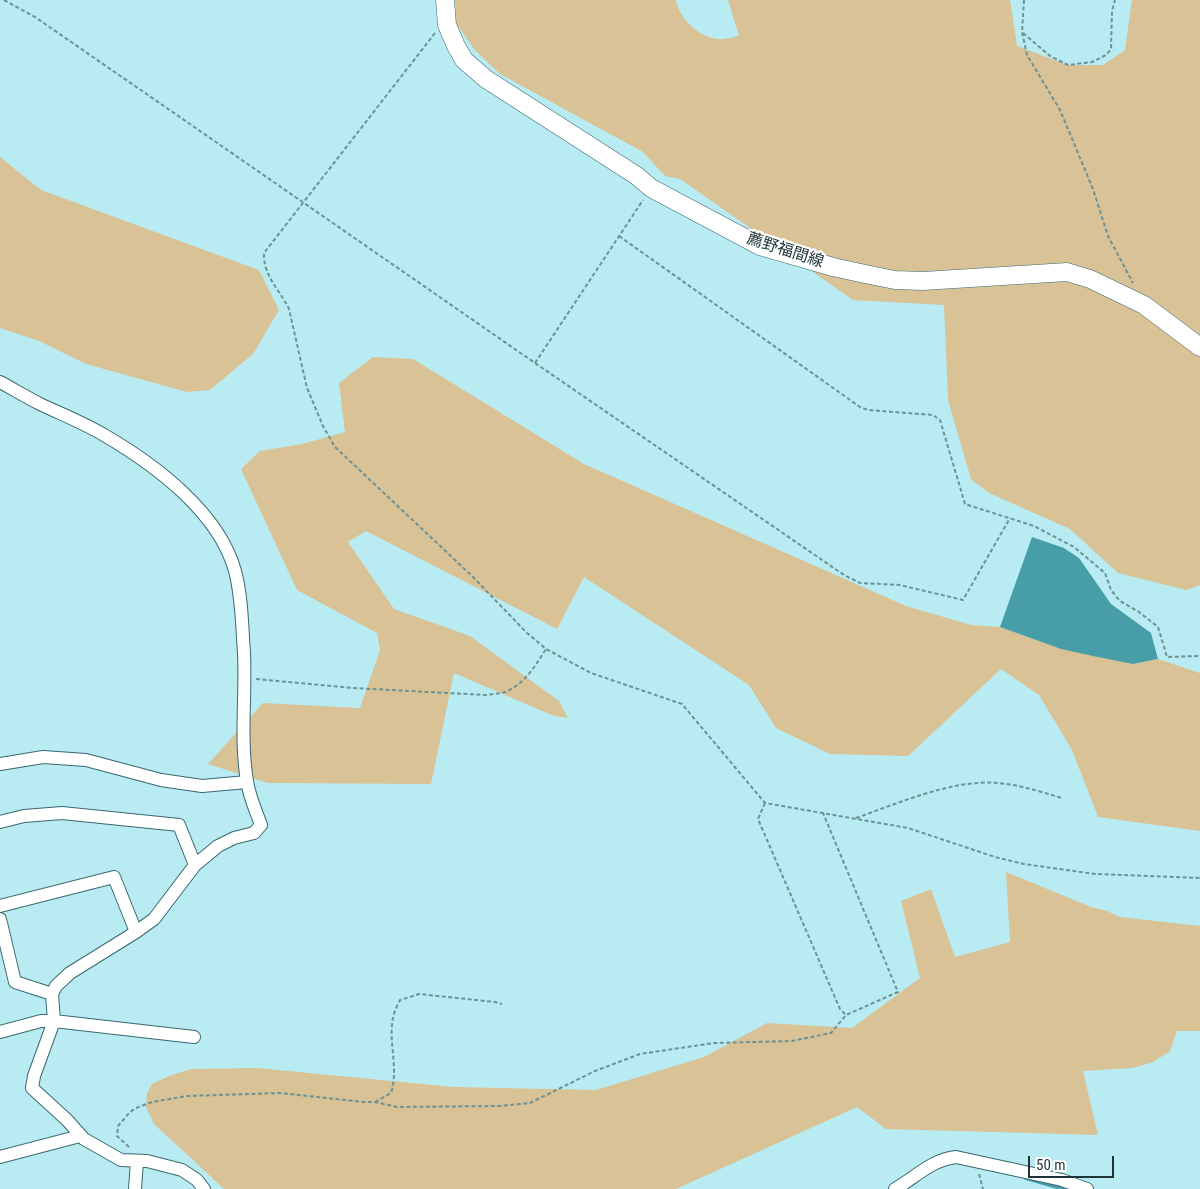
<!DOCTYPE html>
<meta charset="utf-8">
<style>
body{margin:0}
#map{position:relative;width:1200px;height:1189px;overflow:hidden;background:#b8ecf2;font-family:"Roboto Condensed",sans-serif}
canvas{display:block}
.scale{position:absolute;left:1028px;top:1156px;width:86px;height:22px;box-sizing:border-box;border:2px solid #1e3335;border-top:0;padding-left:6px;font-size:15px;line-height:18px;white-space:nowrap;color:#1e3335;-webkit-text-stroke:4px #fff;paint-order:stroke}
</style>
<div id="map">
<canvas width="1200" height="1189"></canvas>
<div class="scale">50 m</div>
</div>
<script>
const g = document.querySelector('canvas').getContext('2d');
g.lineJoin = 'round';
function fillPath(path, color) { g.fillStyle = color; g.fill(path, 'evenodd'); }
function stroke(path, color, width, dash) { g.strokeStyle = color; g.lineWidth = width; g.lineCap = dash ? 'butt' : 'round'; g.setLineDash(dash || []); g.stroke(path); }
function label(font, color, halo, rows, align = 'center') {
  g.font = font + ' "Roboto Condensed","Noto Sans JP",sans-serif'; g.lineWidth = 4.5; g.setLineDash([]); g.textBaseline = 'middle'; g.strokeStyle = halo; g.fillStyle = color; for (const [text, x, y, turn = 0] of rows) {
    g.save(); g.translate(x, y); g.rotate((+turn || 0) * Math.PI / 180); g.textAlign = isNaN(turn) ? turn : align; if (halo) g.strokeText(text, 0, 0); g.fillText(text, 0, 0); g.restore();
  }
}
const green = new Path2D(`
 M455,0H676C679,19 699,37 718,39C725,40 733,37 739,36L728,0H1010L1017,46L1068,65H1103L1125,50L1132,0H1200V585L1186,590L1118,573L1070,529L989,493L971,479L948,400L944,305L853,300L680,179L665,176L643,152L500,74L474,49L456,23Z
 M0,157L41,190L259,270L279,310L253,354L210,390L187,392L86,364L39,341L0,328Z
 M373,357L413,359L584,464L906,606L971,625L1000,627L1047,644L1133,664L1158,659L1200,673V831L1098,817L1072,750L1039,695L1001,669L908,756L830,754L776,728L749,685L584,577L557,629L366,531L348,542L394,609L470,636L559,701L568,718L554,716L454,673L431,784L268,783L208,764L263,703L360,708L380,650L377,633L297,590L241,469L260,451L302,444L345,432L339,383Z
 M1006,872L1091,907L1107,911L1120,917L1200,926V1031H1177L1170,1051L1153,1062L1133,1068L1083,1071L1098,1135L886,1129L857,1107L676,1189H224L154,1124L146,1107L147,1093L152,1084L169,1076L191,1069L257,1068L454,1087L596,1090L704,1057L767,1023L852,1028L920,978L901,901L931,889L955,957L1010,942Z`);
const water = new Path2D(`
 M1032,537L1064,548L1079,558L1111,604L1151,633L1158,659L1133,664L1093,656L1061,649L1000,627Z`);
const stream = new Path2D(`
 M1026,1178L1064,1189`);
const path = new Path2D(`
 M4,0L35,17L148,95L535,363L844,575L860,583L900,585L963,600L1010,518
 M1024,0L1022,32L1027,55L1060,110L1093,189L1108,236L1133,283
 M435,33L264,253C263,276 280,290 289,309L307,388L323,426L335,447L472,576L526,632L546,649L591,673L682,704L765,803L908,828L995,857L1024,864L1095,874L1200,878
 M1023,33L1050,56L1068,65L1092,62L1106,55L1111,49L1112,11L1115,0
 M619,236L860,407L868,410L933,415L940,420L965,504L1034,526L1074,547L1105,573L1111,590L1120,601L1139,612L1158,627L1167,657L1200,656
 M535,363L643,200
 M256,679L353,688L486,695C492,694 499,694 505,692C525,684 535,666 546,649
 M765,803L758,819L840,1009L846,1015L898,992L823,813
 M856,818C899,803 953,779 998,783C1020,785 1042,792 1062,798
 M375,1102L391,1093C399,1068 388,1043 393,1018C394,1012 397,1006 400,1000L419,994L495,1002L502,1004
 M129,1147L117,1136L118,1126L130,1112L136,1108L152,1102L187,1096L280,1093L364,1102H375L397,1107L499,1106L530,1103L595,1071L640,1054L714,1043L792,1041L831,1033L846,1015
 M979,1174L983,1189`);
const street = new Path2D(`
 M0,382C13,389 26,397 40,404C61,414 84,423 104,435C154,464 219,512 235,571C242,597 242,626 244,653C246,696 240,739 247,781C249,796 256,811 261,825L254,833L234,838L218,846L195,865L154,919L136,932L70,973L56,986L52,994L54,1021L34,1076L32,1088L67,1120L84,1139L121,1160L147,1161L182,1170L197,1180L204,1189
 M0,764L43,757L86,760L161,780L202,786L247,782
 M0,822L24,816L62,813L179,825L195,865
 M0,906L114,877L136,932
 M0,919L15,982L52,994
 M0,1032L41,1021H54L194,1037
 M0,1157L80,1136
 M135,1189L137,1161
 M895,1189C916,1177 931,1160 956,1157L1062,1180L1087,1189`);
const secondary = new Path2D(`
 M445,0L447,25L456,46L464,60L486,79L637,176L651,188L760,246L833,267L865,274L895,280L923,281L1067,272L1090,279L1144,305L1200,347`);
const streetNames = [
 ["薦野福間線",785,251,18]
];
fillPath(green, '#d8c296');
fillPath(water, '#489ea8');
stroke(stream, '#489ea8', 4);
stroke(street, '#38696f', 14);
stroke(secondary, '#38696f', 19);
stroke(path, '#6d9296', 2, [4, 2.5]);
stroke(street, '#fff', 12);
stroke(secondary, '#fff', 18);
label('16px', '#1e3335', '#fff', streetNames);
</script>
